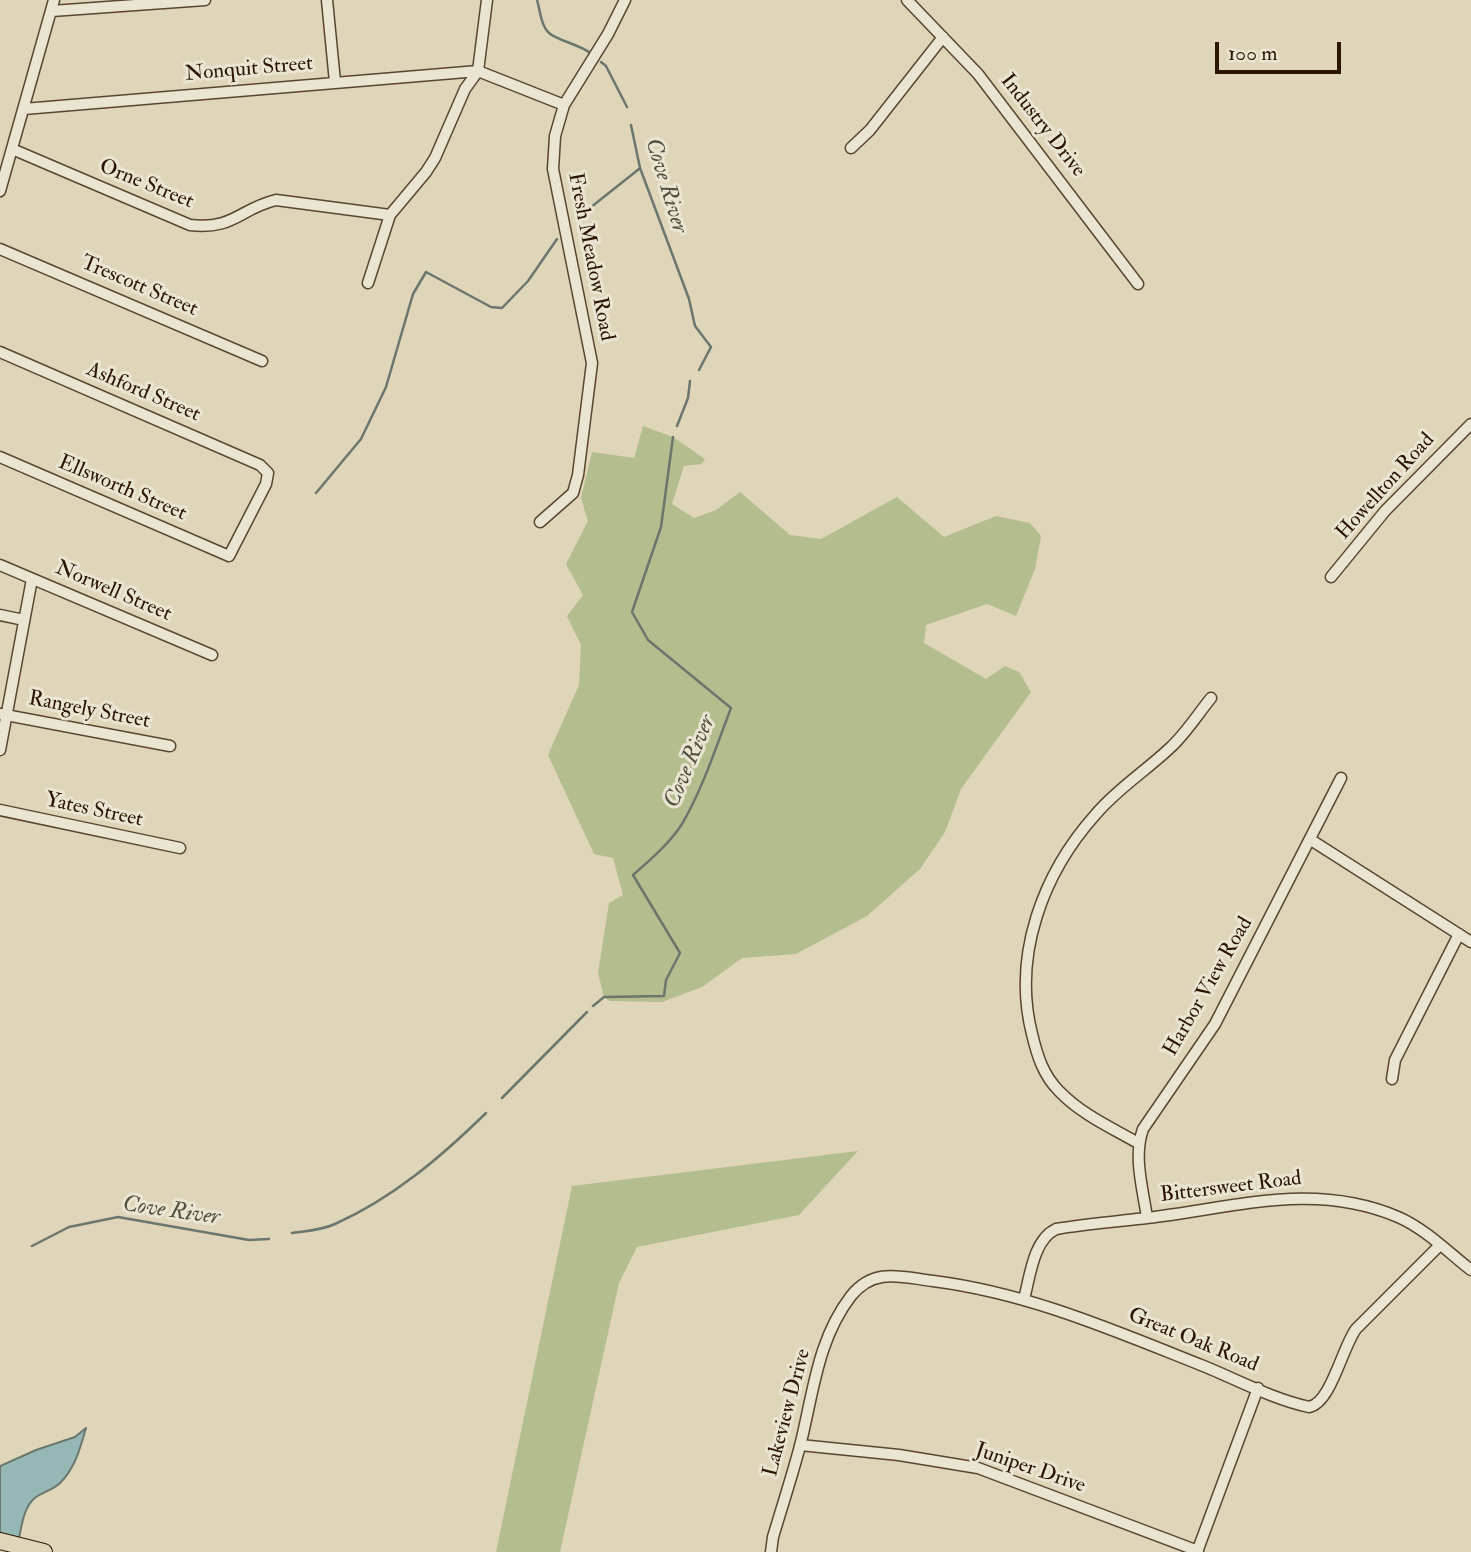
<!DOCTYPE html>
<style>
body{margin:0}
#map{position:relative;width:1471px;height:1552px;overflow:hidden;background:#dfd5b9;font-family:"IM FELL Double Pica",serif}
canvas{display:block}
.scale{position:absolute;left:1215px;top:42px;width:126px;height:32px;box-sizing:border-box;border:4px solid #2c1600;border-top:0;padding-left:9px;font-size:21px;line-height:24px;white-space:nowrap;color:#2c1600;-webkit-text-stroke:5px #eae4d2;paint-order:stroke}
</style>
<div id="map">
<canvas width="1471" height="1552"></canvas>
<div class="scale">100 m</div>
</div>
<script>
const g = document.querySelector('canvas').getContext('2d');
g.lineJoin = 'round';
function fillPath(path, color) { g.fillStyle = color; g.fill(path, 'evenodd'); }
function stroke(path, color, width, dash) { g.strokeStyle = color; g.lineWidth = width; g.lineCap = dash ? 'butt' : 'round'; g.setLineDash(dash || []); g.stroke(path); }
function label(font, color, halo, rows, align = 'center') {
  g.font = font + ' "IM FELL Double Pica",serif'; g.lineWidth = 6; g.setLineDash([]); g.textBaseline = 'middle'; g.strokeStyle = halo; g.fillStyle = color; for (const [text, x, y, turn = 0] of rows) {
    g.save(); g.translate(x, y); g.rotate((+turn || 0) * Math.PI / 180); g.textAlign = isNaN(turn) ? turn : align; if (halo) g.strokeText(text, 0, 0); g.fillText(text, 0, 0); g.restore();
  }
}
const green = new Path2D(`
 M643,426L673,437L705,459L702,464L684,466L672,504L694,518L716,510L740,492L790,535L821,539L897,497L944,537L996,516L1030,523L1041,536L1035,569L1016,616L987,604L926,625L924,643L986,679L1005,666L1019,672L1031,692L961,789L945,832L920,869L867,916L796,954L742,958L702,987L662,1002L610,1001L604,997L598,973L609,903L623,895L613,858L594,854L548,755L579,685L581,645L567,616L583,595L566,564L588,521L581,498L592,452L634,458Z
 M858,1151L799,1215L637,1247L619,1283L560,1552H496L572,1186Z`);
const water = new Path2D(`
 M86,1428C80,1449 75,1468 60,1483C53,1490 43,1492 36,1497C24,1506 22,1524 19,1538L0,1533V1466L36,1450L75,1437Z`);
const stream = new Path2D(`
 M537,0C540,10 541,26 549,33C558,41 579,44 592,54
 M601,62L606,66L627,107
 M631,125L640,168L689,299L695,326L711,347L699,370
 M576,219L639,169
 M677,426L688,398L690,381
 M316,493L361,439L386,387L413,294L426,272L491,307L502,308L528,281L557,239
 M593,1006L604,997L664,996L666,980L680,953L633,875C650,860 670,843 682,824C703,788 716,747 731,708L648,640L632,612L661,527L673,437
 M502,1098L587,1012
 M292,1233C306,1231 322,1230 335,1224C393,1198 441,1157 486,1113
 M32,1246L69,1227L118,1217L249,1240L269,1239`);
const minor = new Path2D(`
 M327,0L335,82
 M907,0L978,74L1138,284
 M52,11L205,0
 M24,109L478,71L564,105
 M851,148L870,130L943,37
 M12,149L190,225C234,230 239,209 276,200L390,215
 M0,191L54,0
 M0,249L262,361
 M368,283L390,215L426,172L435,158L465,89L478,71L487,0
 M0,352L260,465L268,473L266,484L229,556L0,457
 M540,522L573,493L578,475L592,363L553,169L555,136L564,105L608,34L625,0
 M0,565L212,655
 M1331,577L1385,511L1471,424
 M0,615L24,620
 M0,714L170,746
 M0,750L32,579
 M0,810L180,848
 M1311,840L1471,942
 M1392,1079L1395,1060L1459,934
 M1138,1143C1110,1127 1081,1114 1059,1091C1043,1075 1037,1055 1032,1034C1012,955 1043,873 1096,814C1117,789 1147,770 1171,747C1186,733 1198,714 1211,698
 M1147,1218C1143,1189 1133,1157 1143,1129L1215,1024L1341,778
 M1024,1299C1030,1277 1033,1240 1056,1229C1091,1223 1127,1221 1162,1216C1244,1205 1318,1183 1398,1217C1424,1228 1448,1252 1471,1270
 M800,1445L899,1455L978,1468L1198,1551
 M771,1552L773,1537C782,1507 792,1476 800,1446C813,1395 817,1340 851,1296C874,1267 901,1277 933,1281C1028,1293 1113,1330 1201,1365C1236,1379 1272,1399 1309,1407C1331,1403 1342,1348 1356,1329L1440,1245
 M1197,1552L1258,1388`);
const highway = new Path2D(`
 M0,1541L44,1552`);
const streetNames = [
 ["Nonquit Street",249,70,-5],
 ["Industry Drive",1042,126,52],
 ["Orne Street",146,185,22],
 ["Fresh Meadow Road",590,257,79],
 ["Trescott Street",139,287,23],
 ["Ashford Street",143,393,23],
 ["Howellton Road",1386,487,-48],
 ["Ellsworth Street",122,489,23],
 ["Norwell Street",113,592,23],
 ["Rangely Street",89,711,11],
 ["Yates Street",94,811,12],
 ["Harbor View Road",1209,987,-60],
 ["Bittersweet Road",1231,1188,-7],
 ["Great Oak Road",1193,1341,22],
 ["Lakeview Drive",788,1413,-75],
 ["Juniper Drive",1030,1469,19]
];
const waterNames = [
 ["Cove River",665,186,73],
 ["Cove River",691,762,-67],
 ["Cove River",171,1212,8]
];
fillPath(green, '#b4bd8e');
fillPath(water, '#95b8b6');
stroke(water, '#6b776d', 2);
stroke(stream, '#6b776d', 2.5);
stroke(minor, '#59462e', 13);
stroke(highway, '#2c1600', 18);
stroke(minor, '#eae4d2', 10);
stroke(highway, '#dfd5b9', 16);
label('21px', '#2c1600', '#eae4d2', streetNames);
label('italic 23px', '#514f40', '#eae4d2', waterNames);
</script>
